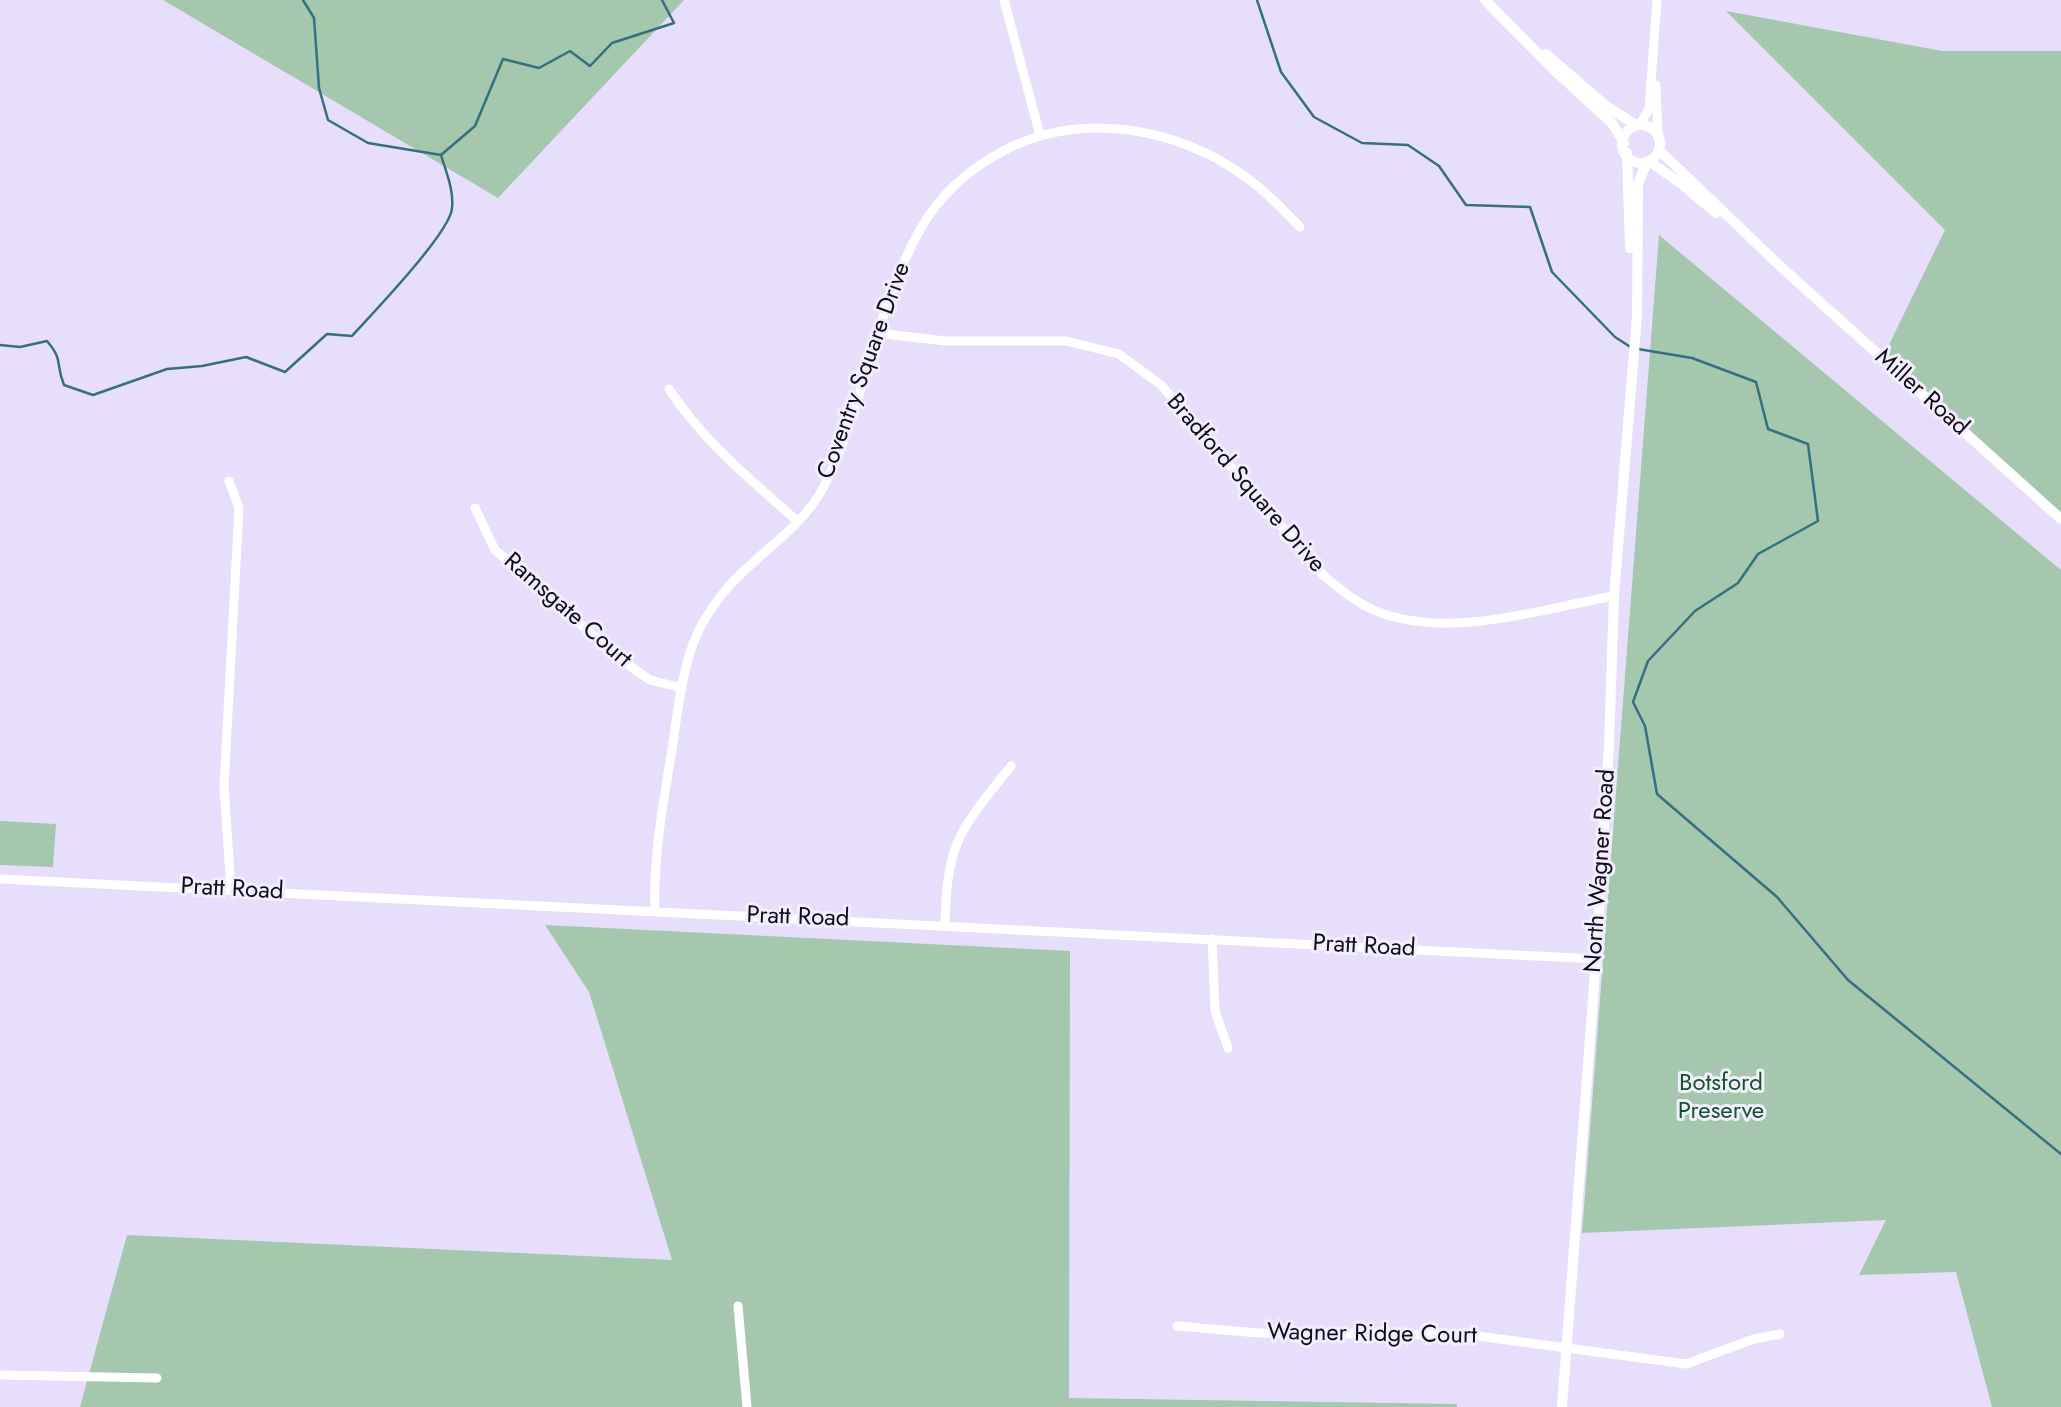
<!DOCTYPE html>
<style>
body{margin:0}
canvas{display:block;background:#e6defb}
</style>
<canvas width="2061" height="1407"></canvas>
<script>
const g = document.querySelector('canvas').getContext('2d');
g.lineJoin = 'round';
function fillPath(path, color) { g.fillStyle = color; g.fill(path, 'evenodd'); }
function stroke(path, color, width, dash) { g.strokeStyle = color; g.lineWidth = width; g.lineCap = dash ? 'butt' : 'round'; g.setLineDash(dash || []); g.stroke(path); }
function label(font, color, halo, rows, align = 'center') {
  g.font = font + ' Jost,sans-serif'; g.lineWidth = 6; g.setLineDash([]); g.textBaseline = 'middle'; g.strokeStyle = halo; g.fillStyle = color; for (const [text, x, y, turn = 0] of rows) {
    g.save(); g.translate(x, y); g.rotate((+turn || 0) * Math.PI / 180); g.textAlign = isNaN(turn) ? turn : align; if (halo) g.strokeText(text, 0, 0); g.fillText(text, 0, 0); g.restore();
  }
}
const green = new Path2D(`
 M163,0H684L498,198Z
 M1726,11L1942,51H2061V518L1882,359L1945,230Z
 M1659,235L2061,570V1407H1992L1956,1272L1859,1275L1886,1220L1582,1233Z
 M0,821L56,824L53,867L0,865Z
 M545,925L1070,951L1069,1398L1457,1404V1407H80L127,1235L672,1260L589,992Z`);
const stream = new Path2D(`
 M303,0L314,18L319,88L328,120L368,143L441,155
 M1257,0L1281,72L1314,117L1362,143L1408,145L1439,166L1466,205L1530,207L1552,272L1615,337L1632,348
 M441,155L475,126L503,59L539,68L570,51L590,66L612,43L674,23L662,0
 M0,345L20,347L47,341C64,361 55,363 64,385L93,395L167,369L202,366L246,357L285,372L327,334L352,336C371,315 451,232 452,208C454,190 446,172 441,155
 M1638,349L1692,358L1756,382L1768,429L1808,444L1818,521L1758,554L1738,583L1695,611L1648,661L1633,702L1645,726L1657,794L1777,897L1848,980L2061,1154`);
const minor = new Path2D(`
 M1004,0L1040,135
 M1656,85L1658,138
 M1640,124L1649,109L1657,0
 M877,333L945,341H1066L1119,354L1161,385L1325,577C1343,591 1361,607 1384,614C1456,638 1542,609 1614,596
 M669,389C703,441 750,479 796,520
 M229,481L239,508L224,786L231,890
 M475,508L495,550L624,662L650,680L682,688
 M0,879L1596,959
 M655,912C653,857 663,804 672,750C677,715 681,678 693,644C700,625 711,608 724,592C753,556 801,530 823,488C865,405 875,309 921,228C940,195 969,169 1003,151C1081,110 1177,127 1247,178C1267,192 1283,210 1300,227
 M945,924C947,840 961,829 1011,766
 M1212,939L1215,1011L1228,1048
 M738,1306L747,1407
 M1177,1326L1259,1333L1470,1335L1686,1364L1754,1339L1780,1334
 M0,1375L157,1378`);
const major = new Path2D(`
 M1485,0L1553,69L1612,123L1624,143
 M1546,54L1606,106L1636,125
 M1622 144a19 19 0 1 1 38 0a19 19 0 1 1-38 0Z
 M1659,150L1780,266L2061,519
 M1627,153L1630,248
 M1650,162L1679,182L1716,213
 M1562,1407L1596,959L1609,746L1614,596L1637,316L1638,184L1646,164`);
const streetNames = [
 ["Coventry Square Drive",865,371,-70],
 ["Miller Road",1921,393,42],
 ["Bradford Square Drive",1245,484,49],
 ["Ramsgate Court",567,611,41],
 ["North Wagner Road",1601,871,-86],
 ["Pratt Road",232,890,3],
 ["Pratt Road",798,918,2],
 ["Pratt Road",1364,947,3],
 ["Wagner Ridge Court",1372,1335,1]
];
const parkNames = [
 ["Botsford",1721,1084],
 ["Preserve",1721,1112]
];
fillPath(green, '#a5c7ad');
stroke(stream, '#35707c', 2.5);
stroke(minor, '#fff', 9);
stroke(major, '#fff', 10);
label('24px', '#100d19', '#f2eefd', streetNames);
label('24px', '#13532c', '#f2eefd', parkNames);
</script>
